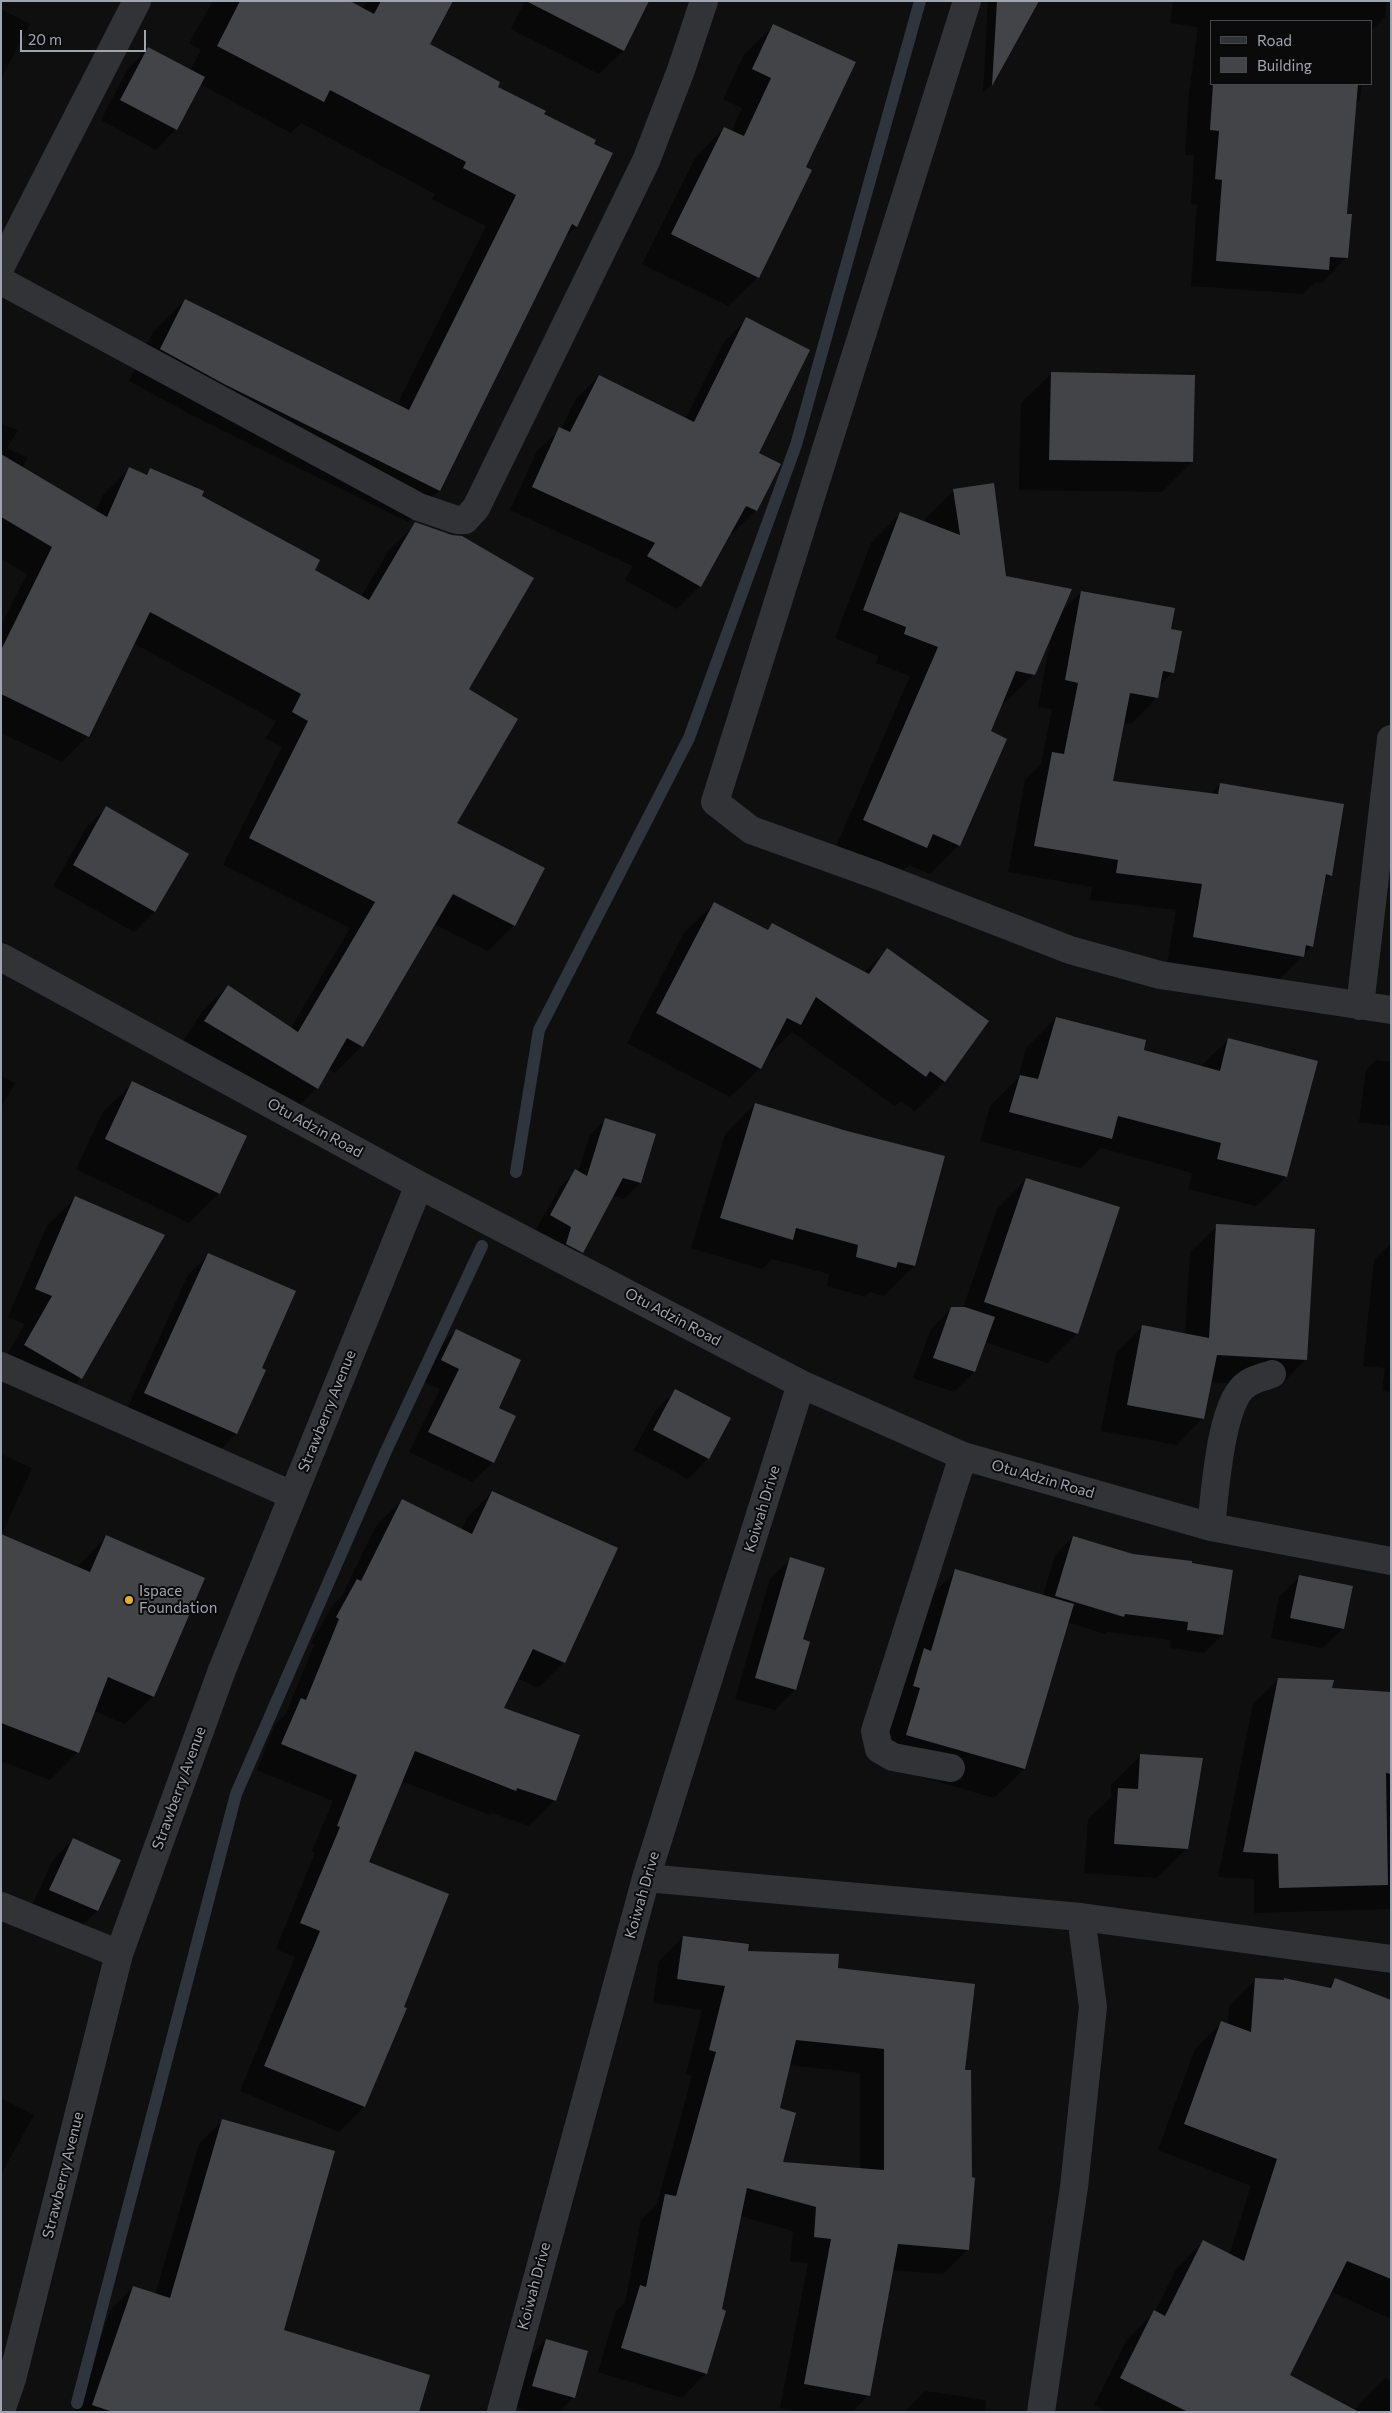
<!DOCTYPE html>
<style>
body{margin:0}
#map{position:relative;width:1392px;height:2413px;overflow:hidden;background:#0f0f10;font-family:Commissioner,sans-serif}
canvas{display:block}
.frame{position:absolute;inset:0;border:2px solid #a1a5b0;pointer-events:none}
.legend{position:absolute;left:1210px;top:20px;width:162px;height:65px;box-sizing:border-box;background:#0a0a0b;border:1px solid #46484d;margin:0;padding:6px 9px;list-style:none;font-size:15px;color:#a1a5b0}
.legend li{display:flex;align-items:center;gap:10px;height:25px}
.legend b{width:25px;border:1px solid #46484d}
.scale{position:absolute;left:20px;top:30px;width:126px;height:22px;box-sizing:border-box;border:2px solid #a1a5b0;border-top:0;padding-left:6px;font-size:15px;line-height:18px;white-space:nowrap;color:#a1a5b0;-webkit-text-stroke:4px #0a0a0b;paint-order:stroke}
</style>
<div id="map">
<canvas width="1392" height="2413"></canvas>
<div class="frame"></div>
<ul class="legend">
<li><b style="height:6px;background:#323337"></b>Road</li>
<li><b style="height:14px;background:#434448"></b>Building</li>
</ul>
<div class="scale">20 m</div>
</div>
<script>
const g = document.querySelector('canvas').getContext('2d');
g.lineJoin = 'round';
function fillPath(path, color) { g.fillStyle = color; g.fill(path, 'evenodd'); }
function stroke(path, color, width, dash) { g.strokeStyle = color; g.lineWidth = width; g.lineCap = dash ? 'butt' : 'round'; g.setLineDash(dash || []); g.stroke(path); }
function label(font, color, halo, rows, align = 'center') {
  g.font = font + ' Commissioner,sans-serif'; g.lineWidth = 4; g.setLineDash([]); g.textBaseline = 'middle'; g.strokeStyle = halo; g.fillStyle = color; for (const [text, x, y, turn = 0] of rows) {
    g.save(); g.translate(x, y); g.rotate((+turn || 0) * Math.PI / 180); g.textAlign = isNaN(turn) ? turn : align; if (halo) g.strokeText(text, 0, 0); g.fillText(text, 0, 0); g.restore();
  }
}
const shadow = new Path2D(`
 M213,1H347L363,9L367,1H451L428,45L542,115L576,226L563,239L439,490L408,522L192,415L129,381L153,332L185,300L397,405L486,226L432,199L435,194L301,123L291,133L200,84L176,129L156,150L101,120L128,69L148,49L190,71L201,50L189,43Z
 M525,1H648L623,51L599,74L511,29Z
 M988,1H1038L991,85L983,93Z
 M1173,1H1387L1385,17L1371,31V21H1211V84H1362L1360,99L1355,105L1346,215L1347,257L1322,283L1315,282L1303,294L1191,286L1197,205L1191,204L1194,155H1185L1189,94L1198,27L1170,23Z
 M1,9L30,24L1,79Z
 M774,25L805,168L758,277L728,306L642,264L695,158L724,128L731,132L742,108L723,99L744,55Z
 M747,319L757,453L756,510L733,533L730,532L700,586L677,609L625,580L633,566L510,510L537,451L561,429L576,399L599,376L685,419L724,342Z
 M1051,374L1192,462L1162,492L1019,490L1021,403Z
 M1,424L18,430L7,448L28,458L22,468L95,512L103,495L129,469L144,475L150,469L201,497L313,571L361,597L389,550L416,524L468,690L455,824L514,925L488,951L434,924L362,1046L335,1073L328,1069L317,1088L291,1114L179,1047L202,1012L228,986L291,1028L350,928L223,865L282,747L266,738L276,721L133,643L88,736L62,762L1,733V625L27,574L1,559ZM448,890L506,919V922L447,892Z
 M954,490L1005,577L1061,612L1081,592L1170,630L1173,672L1159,686L1157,697L1131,724L1123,723L1111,782L1210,794L1220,784L1331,875L1323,883L1312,946L1276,983L1167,964L1176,910L1090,900L1092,887L1008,872L1025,780L1041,764L1052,709L1038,707L1051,637L1034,674L1005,703H1001L989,732L959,845L930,874L909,865L897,876L835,849L910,676L876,663L878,656L835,638L871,543L900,514L926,524L925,519Z
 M106,808L187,854L154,912L134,932L53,886L86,828Z
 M714,904L766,931L772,924L864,973L887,950L945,1081L915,1111L901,1101L895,1106L792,1032L770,1054L768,1053L760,1068L730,1097L627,1043L684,933Z
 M1056,1018L1142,1051L1200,1067L1229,1039L1316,1062L1286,1177L1256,1206L1188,1189L1192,1173L1101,1148L1081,1168L980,1141L990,1106L1018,1078L1026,1048Z
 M1376,1060L1391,1062L1390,1126L1359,1122L1366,1070Z
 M1,1076L15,1083L1,1108Z
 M133,1083L219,1193L189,1223L76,1169L103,1112Z
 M755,1104L846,1132L944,1157L914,1266L884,1296L870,1292L865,1297L827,1286L829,1274L772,1259L762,1269L691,1248L725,1134Z
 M606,1119L640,1183L624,1199L612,1195L582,1252L566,1268L535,1231L560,1187L576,1171L578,1172L590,1135Z
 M1027,1179L1077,1333L1047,1363L985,1342L974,1372L954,1392L913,1378L931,1329L952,1308H963L997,1209Z
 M75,1198L81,1378L54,1406L1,1376V1365L25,1324L8,1317L47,1226Z
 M1217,1226L1306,1359L1280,1386L1210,1382L1203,1418L1177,1445L1101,1431L1116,1353L1143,1326L1185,1335L1190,1252Z
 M1391,1243V1392L1382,1391L1385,1368L1363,1366L1374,1260Z
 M208,1255L261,1368L265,1370L236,1434L216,1454L125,1413L188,1275Z
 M456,1330L497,1409L493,1462L472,1482L409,1452L440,1389L422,1381L436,1351Z
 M675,1391L708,1458L688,1479L634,1450L655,1411Z
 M1,1454L32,1468L1,1536L76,1568L106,1537L153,1696L125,1724L94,1711L78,1752L50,1780L1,1761Z
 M492,1492L564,1662L538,1688L517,1678L503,1709L578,1736L554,1801L529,1826L492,1813L490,1815L401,1781L367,1863L364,2107L339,2132L240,2091L295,1957L276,1949L315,1853L312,1851L333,1801L257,1770L275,1725L286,1714L314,1645L311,1643L332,1606L342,1596L376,1526L402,1500L461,1530L467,1518Z
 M1073,1537L1133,1555L1232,1571L1222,1635L1204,1653L1170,1648L1171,1640L1107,1632L1105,1634L1067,1622L1024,1769L994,1798L877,1764L926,1600L956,1571L1043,1596L1055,1555Z
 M791,1559L801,1640L795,1690L775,1710L735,1699L770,1579Z
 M1300,1576L1343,1628L1323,1648L1271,1638L1279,1597Z
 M1279,1679L1331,1689L1391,1693V1909L1254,1913V1879L1218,1877L1253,1704Z
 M1141,1755L1187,1848L1157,1878L1084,1873L1088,1819L1111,1797V1785Z
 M73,1839L119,1860L97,1911L77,1931L30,1910L53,1860Z
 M683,1937L746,1952L837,1969L963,2071L968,2249L943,2274L892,2270L869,2395L852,2412H802L780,2408L808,2263L790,2261L793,2231L740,2216L706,2373L682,2398L598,2372L616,2311L625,2303L641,2220L657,2204L692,2076L686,2074L702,2010L653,2003L659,1961ZM789,2065L860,2073V2170L781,2163L778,2109Z
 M1256,1979L1282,1981L1285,1979L1327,1988L1335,1980L1391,2001V2319L1330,2291L1288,2376L1355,2411L1358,2405L1385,2378L1391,2381V2412H1107L1094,2405L1127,2339L1155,2312L1176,2269L1203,2242L1229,2255L1251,2186L1158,2150L1195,2049L1222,2022L1228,2024L1229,2006Z
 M1,2098L34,2115L1,2175Z
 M223,2120L283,2331L418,2412H75L110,2311L133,2287L155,2295L199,2144Z
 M546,2340L573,2397L559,2412H533L513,2406L526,2360Z
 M925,2391L986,2400L985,2412H905Z`);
const stream = new Path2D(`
 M516,1172L539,1030L689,738L796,445L920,1
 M77,2403L236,1794L386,1451L482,1246`);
const building = new Path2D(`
 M240,1H350L374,14L381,1H453L430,44L500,82L498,87L546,111L544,114L596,140L594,144L613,153L577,227L572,224L440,491L224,384L160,349L185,299L409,410L516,195L463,168L466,162L330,90L324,102L217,46Z
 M526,1H649L624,51Z
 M997,1H1039L992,86Z
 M773,24L856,62L806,167L812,170L759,278L671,234L724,127L744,136L771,78L752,69Z
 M148,47L205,77L177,130L120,100Z
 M1213,84H1358L1347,214H1352L1348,258L1330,257L1329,270L1216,261L1222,180L1215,179L1219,131L1210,130Z
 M746,317L810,350L759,453L781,464L757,511L746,506L701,587L647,556L655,543L532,487L559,427L570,432L599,375L694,422Z
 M1051,372L1195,375L1193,462L1049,460Z
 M1,454L107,517L129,467L147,475L150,468L204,491L202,496L320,560L315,570L369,600L415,522L452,535L462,536L534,578L469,689L518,719L457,823L545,868L515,926L453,894L363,1047L347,1038L318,1089L204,1021L228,985L298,1032L375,902L249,838L308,721L292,712L301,694L150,612L89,737L1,694V650L52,547L1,517Z
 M994,483L1006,576L1072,589L1035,675L1016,671L991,731L1007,739L960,846L933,834L927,848L863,820L938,647L904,634L906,627L863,610L900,512L960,535L953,489Z
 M1081,591L1175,608L1171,629L1182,631L1174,673L1163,671L1158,698L1130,693L1113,781L1218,794L1220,783L1344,804L1332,876L1326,874L1313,947L1306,945L1304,957L1193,937L1202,884L1116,873L1118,860L1034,846L1052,752L1064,754L1078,683L1065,680Z
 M106,806L189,854L155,912L73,865Z
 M714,902L768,930L772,923L869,974L887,948L989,1021L945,1082L930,1071L926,1077L816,997L801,1025L787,1018L761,1069L656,1013Z
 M1056,1017L1146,1040L1144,1050L1220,1071L1228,1038L1318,1061L1287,1177L1217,1159L1221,1143L1118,1116L1112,1139L1009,1112L1020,1075L1038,1079Z
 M132,1081L247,1136L220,1194L105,1139Z
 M755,1103L847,1131L945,1156L915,1266L898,1262L896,1268L856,1257L858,1245L796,1228L793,1240L720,1218Z
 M605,1118L656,1134L641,1183L623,1178L583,1253L566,1244L571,1227L550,1215L575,1169L587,1176Z
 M1026,1178L1120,1207L1078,1334L984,1302Z
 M75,1196L165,1235L82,1379L24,1345L52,1296L35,1289Z
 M1216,1224L1315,1229L1307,1360L1217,1355L1204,1419L1127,1405L1142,1325L1209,1338Z
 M208,1253L296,1291L262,1368L266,1370L237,1434L144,1393Z
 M951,1307H965L995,1317L975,1372L933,1358Z
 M456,1329L521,1360L499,1408L516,1416L494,1463L428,1432L459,1369L441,1360Z
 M675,1389L731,1418L709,1459L653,1430Z
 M492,1491L618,1548L565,1663L533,1649L504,1708L580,1735L556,1801L517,1788L516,1791L415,1751L369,1862L449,1894L404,2007L407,2008L365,2107L264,2066L320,1931L300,1923L340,1827L337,1826L357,1775L281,1744L301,1698L306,1700L339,1619L336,1617L357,1579L361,1581L402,1499L472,1534Z
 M1,1534L90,1572L106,1535L205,1578L154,1697L108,1677L79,1753L1,1723Z
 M1073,1536L1133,1554L1192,1561V1563L1233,1570L1223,1635L1187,1630L1188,1622L1125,1614L1124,1617L1055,1596Z
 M790,1557L825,1568L803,1639L810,1642L796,1690L755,1678Z
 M955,1569L1074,1604L1025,1769L906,1735L920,1688L913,1686L924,1648L931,1651Z
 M1299,1575L1353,1586L1344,1629L1290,1618Z
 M1278,1678L1334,1680L1332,1688L1391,1692V1774L1386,1773L1388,1885L1279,1888L1278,1854L1243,1852Z
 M1140,1754L1203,1758L1188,1849L1114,1844L1118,1788L1138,1789Z
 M73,1838L121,1860L98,1911L49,1890Z
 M683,1936L749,1944L748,1951L839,1954L838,1968L975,1984L965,2070H971L972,2177L975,2178L969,2250L898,2244L870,2396L804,2384L831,2239L814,2237L816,2207L747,2188L722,2309L726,2311L707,2374L621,2348L640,2285L646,2287L665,2194L676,2196L716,2052L709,2050L725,1986L677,1979ZM796,2040L884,2049V2170L783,2162L796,2113L780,2108Z
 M1255,1978L1284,1980V1978L1331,1988L1335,1978L1391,2000V2279L1347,2261L1290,2375L1359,2412H1188L1120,2378L1154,2310L1165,2316L1203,2240L1244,2261L1277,2159L1184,2124L1221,2021L1251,2032Z
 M222,2119L335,2151L284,2330L430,2375L419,2412H113L92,2405L133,2286L170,2298Z
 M546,2339L588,2351L575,2398L532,2386Z`);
const minor = new Path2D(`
 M967,1L715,802L751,830L879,876L1070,950L1160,975L1391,1010
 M1,266L137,1
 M1,281L419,507L457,520H465L476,508L646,161L681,70L704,1
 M1,957L419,1185L801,1384L963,1456L1211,1527L1391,1561
 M1360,1006L1391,739
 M1,1366L292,1495
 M1211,1527C1215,1495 1220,1401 1247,1384C1254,1379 1264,1377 1272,1374
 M951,1768L893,1757L879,1749L875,1731L963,1456
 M646,1878L1081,1917L1391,1959
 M1,1906L119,1954
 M1,2411L12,2379L119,1954L222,1670L419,1185
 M501,2412L646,1878L801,1384
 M1041,2412L1074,2187L1093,2007L1081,1917`);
const markers = [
 [129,1600,5,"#e3b034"]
];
const streetNames = [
 ["Otu Adzin Road",315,1128,29],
 ["Otu Adzin Road",673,1317,28],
 ["Strawberry Avenue",327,1411,-68],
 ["Otu Adzin Road",1043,1479,16],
 ["Koiwah Drive",762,1509,-73],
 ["Strawberry Avenue",179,1788,-70],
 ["Koiwah Drive",642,1895,-74],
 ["Strawberry Avenue",63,2175,-76],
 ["Koiwah Drive",534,2286,-75]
];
const poiNames = [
 ["Ispace",139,1591],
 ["Foundation",139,1608]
];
fillPath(shadow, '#0007');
stroke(stream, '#2e353c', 12);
fillPath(building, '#434448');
stroke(minor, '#323337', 28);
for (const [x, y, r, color] of markers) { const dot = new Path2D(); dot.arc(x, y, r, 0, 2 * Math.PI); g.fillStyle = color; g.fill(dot); stroke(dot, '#0a0a0b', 2); }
label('15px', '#a1a5b0', '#0a0a0b', streetNames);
label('15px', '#a1a5b0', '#0a0a0b', poiNames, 'left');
</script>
